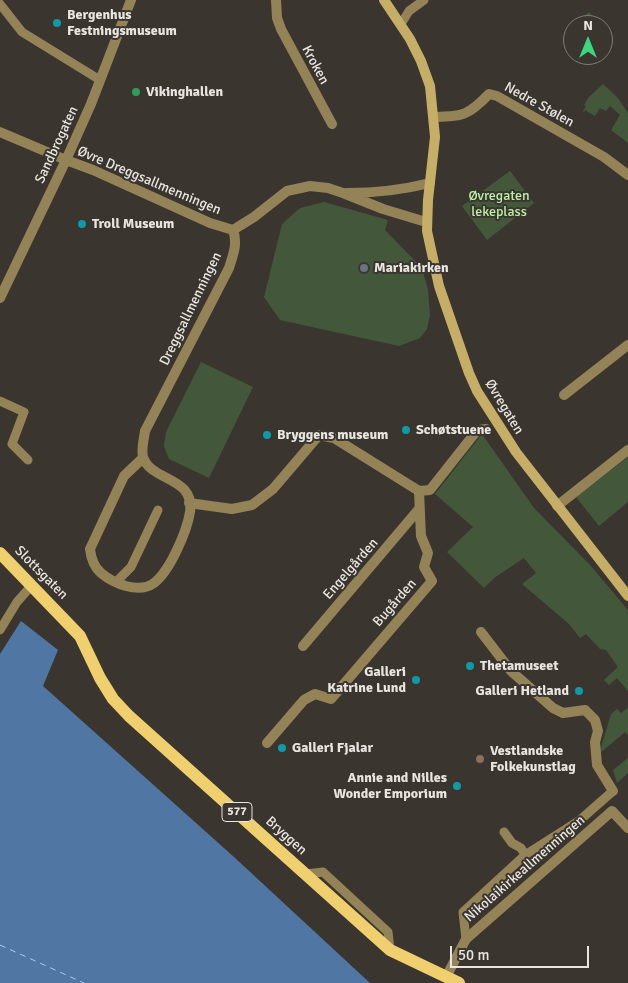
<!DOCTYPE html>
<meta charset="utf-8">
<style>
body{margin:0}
#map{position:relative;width:628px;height:983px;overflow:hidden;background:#3b352f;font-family:Signika,sans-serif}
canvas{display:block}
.north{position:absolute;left:563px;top:15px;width:50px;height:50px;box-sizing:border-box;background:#3b352f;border:1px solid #817b76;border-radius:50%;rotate:0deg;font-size:14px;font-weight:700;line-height:20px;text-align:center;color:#e9e5e1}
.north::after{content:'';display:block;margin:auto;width:18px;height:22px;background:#3bd77f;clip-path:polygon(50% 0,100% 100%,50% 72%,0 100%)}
.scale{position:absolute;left:450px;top:946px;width:139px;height:22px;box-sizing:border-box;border:2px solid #e9e5e1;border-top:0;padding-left:6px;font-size:15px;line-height:18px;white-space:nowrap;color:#e9e5e1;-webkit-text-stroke:4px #3b352f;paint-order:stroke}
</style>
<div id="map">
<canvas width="628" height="983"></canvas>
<div class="north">N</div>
<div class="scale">50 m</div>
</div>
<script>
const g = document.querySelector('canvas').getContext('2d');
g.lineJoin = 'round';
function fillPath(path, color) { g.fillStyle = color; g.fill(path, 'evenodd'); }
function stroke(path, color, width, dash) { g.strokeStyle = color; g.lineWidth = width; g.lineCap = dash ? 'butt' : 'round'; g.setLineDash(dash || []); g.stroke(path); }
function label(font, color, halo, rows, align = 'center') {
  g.font = font + ' Signika,sans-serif'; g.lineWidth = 4; g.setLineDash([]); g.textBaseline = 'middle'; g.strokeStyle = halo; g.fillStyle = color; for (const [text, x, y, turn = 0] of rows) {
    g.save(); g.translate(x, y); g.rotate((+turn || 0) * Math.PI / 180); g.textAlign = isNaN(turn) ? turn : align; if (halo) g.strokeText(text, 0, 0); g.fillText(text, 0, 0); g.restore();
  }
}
const green = new Path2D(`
 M589,12L601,25H573V30L565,31Z
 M603,84L617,97L628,113V143L611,130L620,115L610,106L606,111L600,108L595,116L585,110L584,112L583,111L586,106L584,105L588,98Z
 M510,171L534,203L487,240L462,206Z
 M324,202L388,220L385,230L422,268L428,290L430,315L427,329L420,338L399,346L280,320L264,297L282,224L300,208Z
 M201,362L253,387L209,478L169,459L164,446L166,432Z
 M482,434L534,508L590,565L628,610V691L617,678L609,685L604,680L618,667L606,650L600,649L586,634L580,638L569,624L522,584L536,573L524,558L494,578L484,588L447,552L473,527L435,494Z
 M628,457V502L599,526L576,497Z
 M628,708V735L625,732L599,754L611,714L617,709L621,713Z
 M628,758V773L617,783L613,770Z`);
const water = new Path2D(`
 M21,621L58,650L43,686L234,857L370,983H0V654Z`);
const ferry = new Path2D(`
 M0,945L84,983`);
const service = new Path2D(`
 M0,4L22,32L100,80
 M401,24L409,11L424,0
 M0,401L24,412L12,444L28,460
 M116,582L131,567L158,510
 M0,630L17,602L32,585
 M504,832L512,843L521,848L525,855
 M306,874L323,872L388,932L390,950
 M466,939L463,912L525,855L580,820L613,791`);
const pedestrian = new Path2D(`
 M419,491L430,490L475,433L479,430L486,429
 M189,503L232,509L252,505L273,489L319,435L334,438L419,491
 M481,632L511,671L553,708L563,713L585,710L595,720L598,731L595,742L597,765L613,791
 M303,646L419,509
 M267,743L304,700L315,694L331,699L432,581L424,567L428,553L421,536L419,491`);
const minor = new Path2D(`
 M276,0L277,18L281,29L332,124
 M434,117C463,116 468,116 489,94L497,96L604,157L628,175
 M0,132L66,160L91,104L131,0
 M564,395L628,345
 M143,458L124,476L90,549C91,558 94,567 101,573C114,584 139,594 154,583C170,571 187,531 190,512C195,476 151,482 143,457C141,449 144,439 145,431L229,268C233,255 238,244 233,230
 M557,506L628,450
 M446,977L466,939L612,811L628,828`);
const tertiary = new Path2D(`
 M347,193C376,193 402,190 430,183
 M0,298L66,160L93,170L210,223L233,230L254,217L287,191L310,186L328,188L343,193L383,209L426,222`);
const secondary = new Path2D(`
 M384,0L410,39L421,61L430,86L435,137L428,200L427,231L439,286L469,373L477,391L516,452L628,596`);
const primary = new Path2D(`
 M0,553L80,636L100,678L113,699L129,716L390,950L459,983`);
const markers = [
 [57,23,5,"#0f9aa8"],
 [136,92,5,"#2e9e5b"],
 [82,224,5,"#0f9aa8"],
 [364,268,5,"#6b7280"],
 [406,430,5,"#0f9aa8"],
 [267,435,5,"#0f9aa8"],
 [470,666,5,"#0f9aa8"],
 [416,680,5,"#0f9aa8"],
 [579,691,5,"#0f9aa8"],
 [282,748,5,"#0f9aa8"],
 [480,759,5,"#8d6e63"],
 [457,786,5,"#0f9aa8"]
];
const shields = [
 [237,812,30]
];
const shieldNames = [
 ["577",237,812]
];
const poiNames = [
 ["Bergenhus",67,15],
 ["Festningsmuseum",67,31],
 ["Vikinghallen",146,92],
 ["Troll Museum",92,224],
 ["Mariakirken",374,268],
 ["Schøtstuene",416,430],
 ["Bryggens museum",277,435],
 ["Thetamuseet",480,666],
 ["Galleri",406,672,"right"],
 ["Katrine Lund",406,688,"right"],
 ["Galleri Hetland",569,691,"right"],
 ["Galleri Fjalar",292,748],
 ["Vestlandske",490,751],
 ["Folkekunstlag",490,767],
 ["Annie and Nilles",447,778,"right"],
 ["Wonder Emporium",447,794,"right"]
];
const streetNames = [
 ["Kroken",315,65,62],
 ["Nedre Stølen",539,105,29],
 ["Sandbrogaten",57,145,-65],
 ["Øvre Dreggsallmenningen",149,181,23],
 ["Dreggsallmenningen",191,309,-64],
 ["Øvregaten",504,407,59],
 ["Engelgården",351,569,-49],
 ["Slottsgaten",41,573,45],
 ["Bugården",395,603,-49],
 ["Bryggen",286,836,42],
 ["Nikolaikirkeallmenningen",525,869,-41]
];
const parkNames = [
 ["Øvregaten",499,196],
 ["lekeplass",499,212]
];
fillPath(green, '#43583b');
fillPath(water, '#5076a3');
stroke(ferry, '#a9cbf3', 1, [6, 5]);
stroke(service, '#938357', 9);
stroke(pedestrian, '#938357', 10);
stroke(minor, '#938357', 10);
stroke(tertiary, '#938357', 10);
stroke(secondary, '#c7ae66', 10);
stroke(primary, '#f0cf6f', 12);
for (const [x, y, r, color] of markers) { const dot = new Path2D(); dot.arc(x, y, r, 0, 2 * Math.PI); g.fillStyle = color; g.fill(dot); stroke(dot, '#3b352f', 2); }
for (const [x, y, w] of shields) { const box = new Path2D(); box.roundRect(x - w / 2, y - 9.5, w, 19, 4); g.fillStyle = '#3b352f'; g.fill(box); stroke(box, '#e9e5e1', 1); }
label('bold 12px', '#e9e5e1', null, shieldNames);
label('bold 14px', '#e9e5e1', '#3b352f', poiNames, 'left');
label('14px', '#e9e5e1', '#3b352f', streetNames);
label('14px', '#bcf1a7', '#3b352f', parkNames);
</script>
